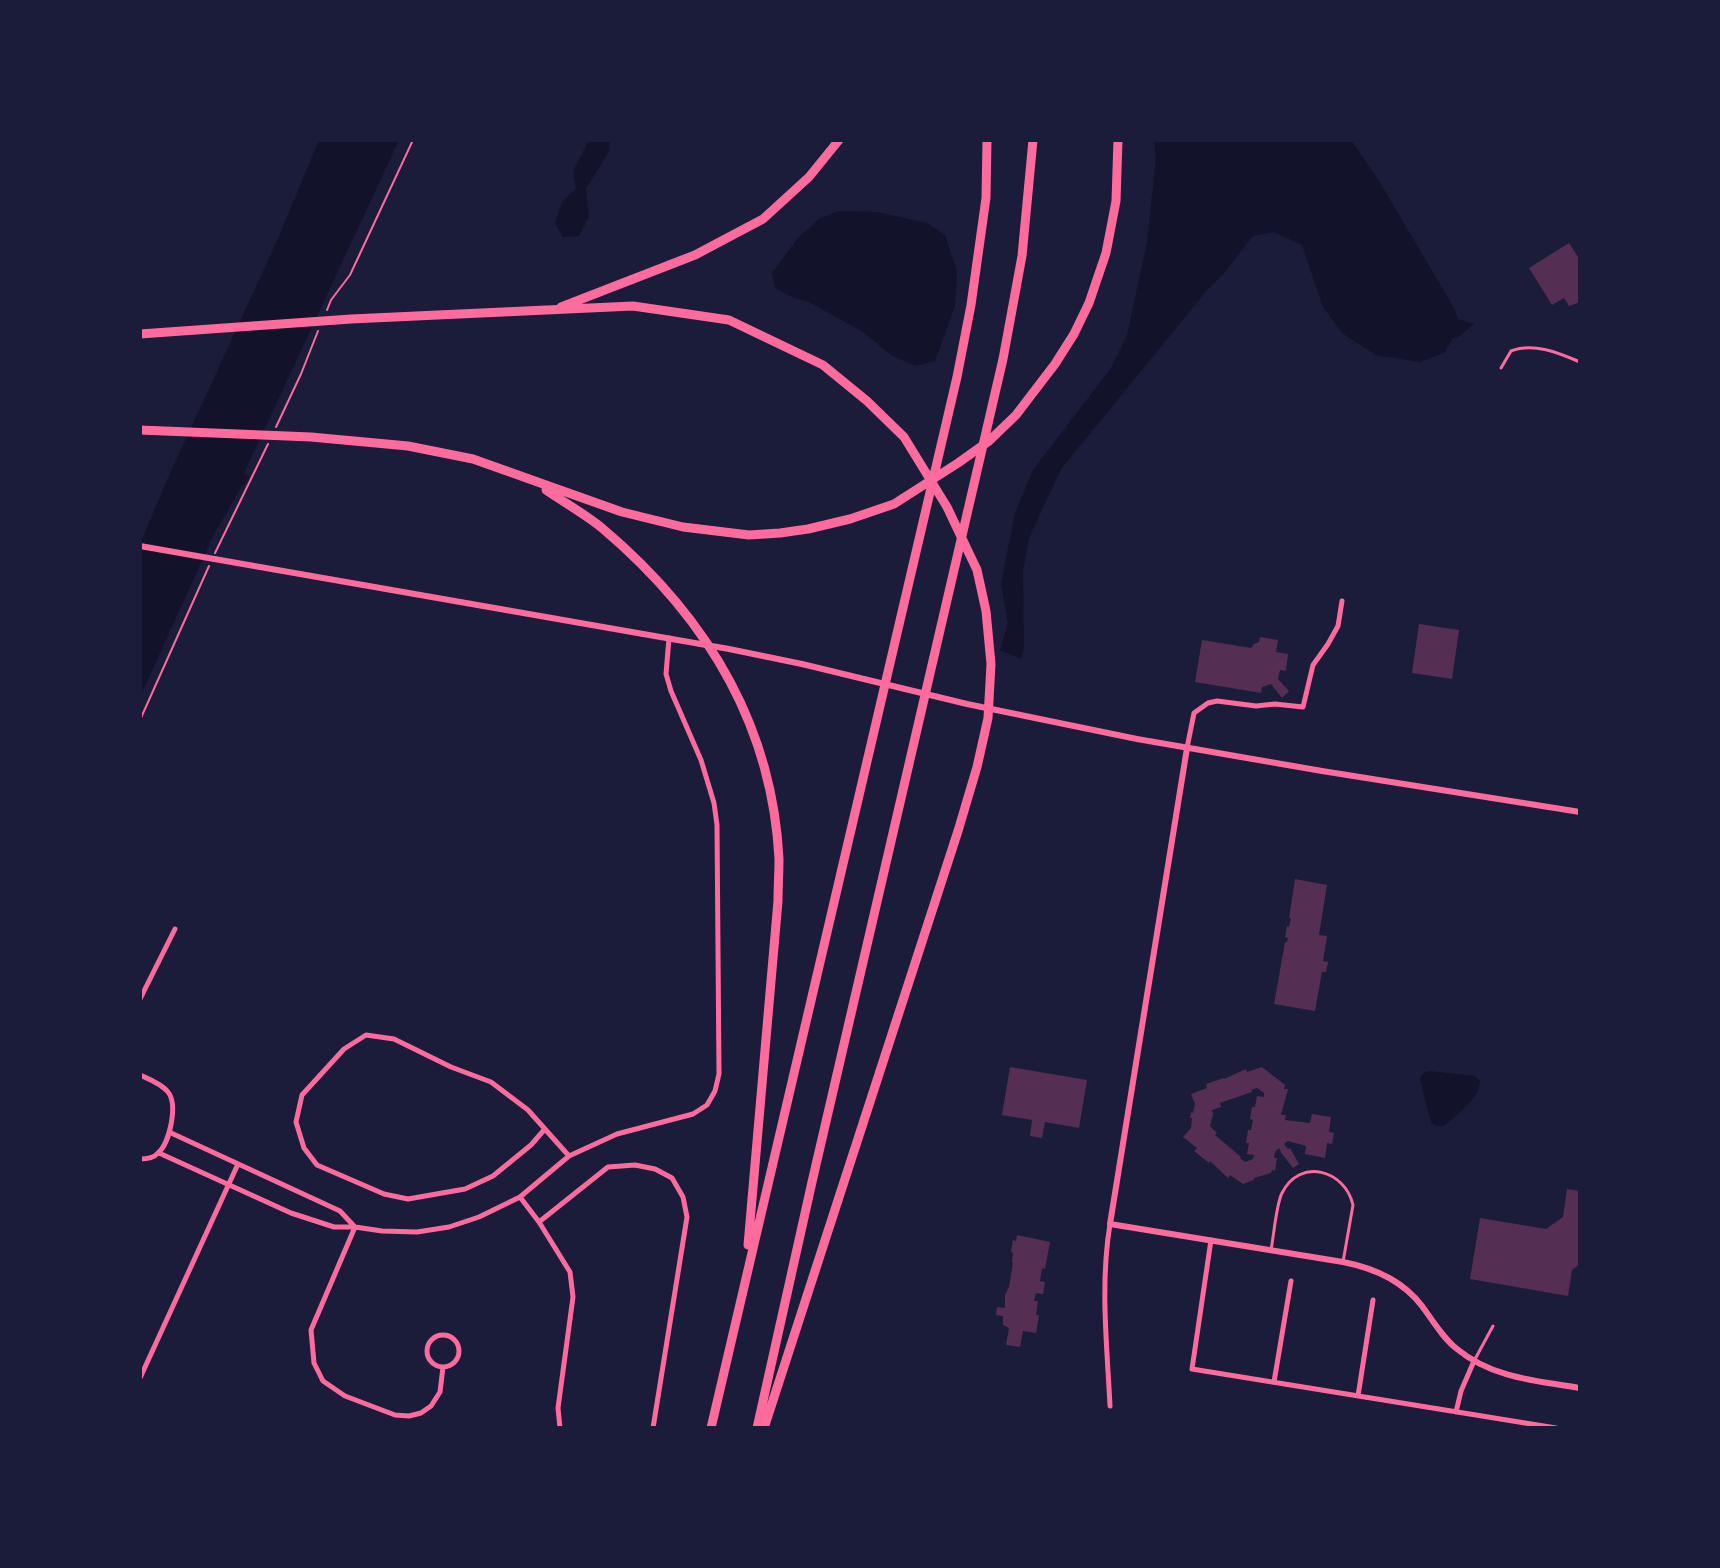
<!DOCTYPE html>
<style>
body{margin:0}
#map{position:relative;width:1720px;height:1568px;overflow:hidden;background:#1b1b3a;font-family:"Roboto Serif",serif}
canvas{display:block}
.frame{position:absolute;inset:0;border:142px solid #1b1b3a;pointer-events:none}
</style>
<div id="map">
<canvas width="1720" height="1568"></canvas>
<div class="frame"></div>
</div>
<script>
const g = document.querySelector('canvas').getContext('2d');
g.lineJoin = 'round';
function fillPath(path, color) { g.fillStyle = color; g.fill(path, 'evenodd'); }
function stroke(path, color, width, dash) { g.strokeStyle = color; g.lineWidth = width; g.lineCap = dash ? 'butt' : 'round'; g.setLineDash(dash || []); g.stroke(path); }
const water = new Path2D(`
 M319,140H399L244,473L249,476L245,484H243L214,534L140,697V544L167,480L277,241Z
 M589,140H610L609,151L586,189L589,217L579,236L563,237L555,224L562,202L576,189L573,171Z
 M1154,140H1351L1379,181L1454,308L1458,319L1474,324L1458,337L1453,338L1445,352L1420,362L1376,355L1342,333L1323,307L1302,245L1274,232L1253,236L1224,273L1208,289L1061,469L1029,538L1023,571L1024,648L1021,659L1000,650L1008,623L1001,584L1015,513L1033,470L1111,368L1127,335L1147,242L1156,158Z
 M840,211L877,212L927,223L945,235L957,272L955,306L935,361L915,366L891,355L863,332L809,302L792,297L775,288L772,273L798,238L820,218Z
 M1428,1071L1475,1076L1480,1081C1479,1100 1457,1114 1444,1126H1437L1431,1123L1420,1079L1422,1074Z`);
const building = new Path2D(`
 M1569,243L1580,260V302L1569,306L1564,298L1552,305L1529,268Z
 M1419,624L1459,630L1452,679L1412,673Z
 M1260,637L1278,640L1276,652L1288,654L1286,671L1280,670L1278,679L1289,691L1282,698L1271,684L1262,687L1261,693L1195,682L1202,640L1251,648L1254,644L1259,642Z
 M1295,879L1327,885L1319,935L1327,936L1323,961L1328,962L1326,972H1322L1315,1011L1274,1004L1285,942H1287L1288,938L1285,937L1287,926L1289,927L1291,918H1289Z
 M1010,1067L1087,1080L1079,1128L1045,1122L1042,1138L1030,1136L1032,1120L1002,1115Z
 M1262,1067L1285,1085L1284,1089H1288L1281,1115H1286L1285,1120L1310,1123L1312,1114L1331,1117L1329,1132L1334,1133L1332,1144L1327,1143L1325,1158L1305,1154L1306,1146L1288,1141L1284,1144L1288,1149L1290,1148L1299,1164L1293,1168L1282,1154L1279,1148L1275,1152L1274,1158H1277L1275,1171L1272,1170L1271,1173L1254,1178V1180L1243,1184L1230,1175L1228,1178L1210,1161L1209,1163L1194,1151L1197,1148L1183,1137L1191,1128L1192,1118H1190L1191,1112L1193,1113L1195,1104L1191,1094L1207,1088L1206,1084L1224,1078V1079L1246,1069L1247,1072ZM1257,1088L1264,1093V1097L1257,1096L1255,1107H1252L1250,1119L1253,1120L1251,1130H1248L1246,1143H1249L1247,1154L1254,1155L1253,1159L1245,1162L1240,1158L1241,1157L1215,1135L1217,1133L1210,1126L1213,1114L1212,1110L1221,1107L1220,1103L1252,1092L1251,1090Z
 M1567,1189L1580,1191V1264L1572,1270L1568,1296L1470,1279L1480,1218L1546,1229L1563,1217Z
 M1017,1235L1050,1242L1045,1269L1042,1268L1040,1281L1045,1282L1043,1294L1036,1293L1034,1301H1038L1036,1315H1039L1036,1333L1023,1331L1020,1347L1006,1345L1009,1328L1003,1325V1316L996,1315L997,1307L1005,1308V1295L1009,1287L1013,1263H1012L1013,1253L1011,1252L1013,1240L1016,1241Z`);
const path = new Path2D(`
 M327,310L331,300L350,275L413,140
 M276,427L301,374L318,331
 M215,553L268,444
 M140,720L209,566`);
const service = new Path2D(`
 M1501,368L1511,351C1533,342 1559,353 1580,362
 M1271,1250C1274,1235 1276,1205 1282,1193C1300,1157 1345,1170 1353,1205L1343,1262
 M1474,1361L1493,1326`);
const minor = new Path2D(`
 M1187,748L1194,713L1208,703L1217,701L1256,706L1275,704L1303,707L1313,665L1328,644L1338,626L1342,601
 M140,999L175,929
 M140,1075C149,1079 162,1084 168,1092C178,1104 170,1143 158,1153C154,1158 146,1159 140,1159
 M544,1130L531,1145L493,1176L465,1189L408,1199L384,1194L317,1165L304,1148L296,1122L302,1095L344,1049L366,1035L394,1039L451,1067L491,1082L528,1110L569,1156
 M169,1132L340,1211L354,1226
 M159,1153L291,1213L334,1227H355L382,1231L417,1232L449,1227L479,1217L520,1197L569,1156L617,1134L693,1114L707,1105L715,1091L719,1074L717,825L714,803L701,760L671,691L666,674L669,638
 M520,1197L539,1222L570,1272L573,1297L558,1408L560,1428
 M539,1222L608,1167L635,1165L655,1169L672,1178L683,1197L687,1217L653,1428
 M355,1227L311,1330L314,1363L323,1381L345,1396L395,1415L409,1416L421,1413L431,1406L440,1392L443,1367
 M1211,1240L1192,1369L1556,1428
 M427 1351a16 16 0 1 1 32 0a16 16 0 1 1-32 0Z
 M140,1378L238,1164
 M1274,1382L1291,1281
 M1358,1396L1373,1300
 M1110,1406C1107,1345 1100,1284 1110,1224
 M1456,1412L1461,1391L1474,1361`);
const tertiary = new Path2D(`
 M140,546L729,649L802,664L967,704L1137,739L1322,771L1580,812
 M1187,748L1110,1224L1343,1262C1374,1268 1403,1281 1422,1306C1433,1321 1443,1338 1457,1349C1492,1378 1537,1381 1580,1388`);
const motorway = new Path2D(`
 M561,307L695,255L763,219L809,177L839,140
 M140,334L351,319L633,306L729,320L823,365L867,401L904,437L947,507L977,570L986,611L991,664L988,718L977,767L958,831L764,1428
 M140,430L311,437L408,446L473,459L622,512L683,527L749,535L780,533L808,529L850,519L894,504L958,463L989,441L1016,415L1055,364L1074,334L1089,303L1106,253L1116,201L1118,140
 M546,490C565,503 585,514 602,528C705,615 772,722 779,859C779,873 778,887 778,901L748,1245
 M711,1428L957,377L971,305L986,198L987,140
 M757,1428L812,1182L1003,359L1022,256L1033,140`);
fillPath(water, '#12122b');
fillPath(building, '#542f53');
stroke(path, '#ff6b9d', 2);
stroke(service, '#ff6b9d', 3);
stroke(minor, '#ff6b9d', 5);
stroke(tertiary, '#ff6b9d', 6);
stroke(motorway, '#ff6b9d', 9);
</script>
